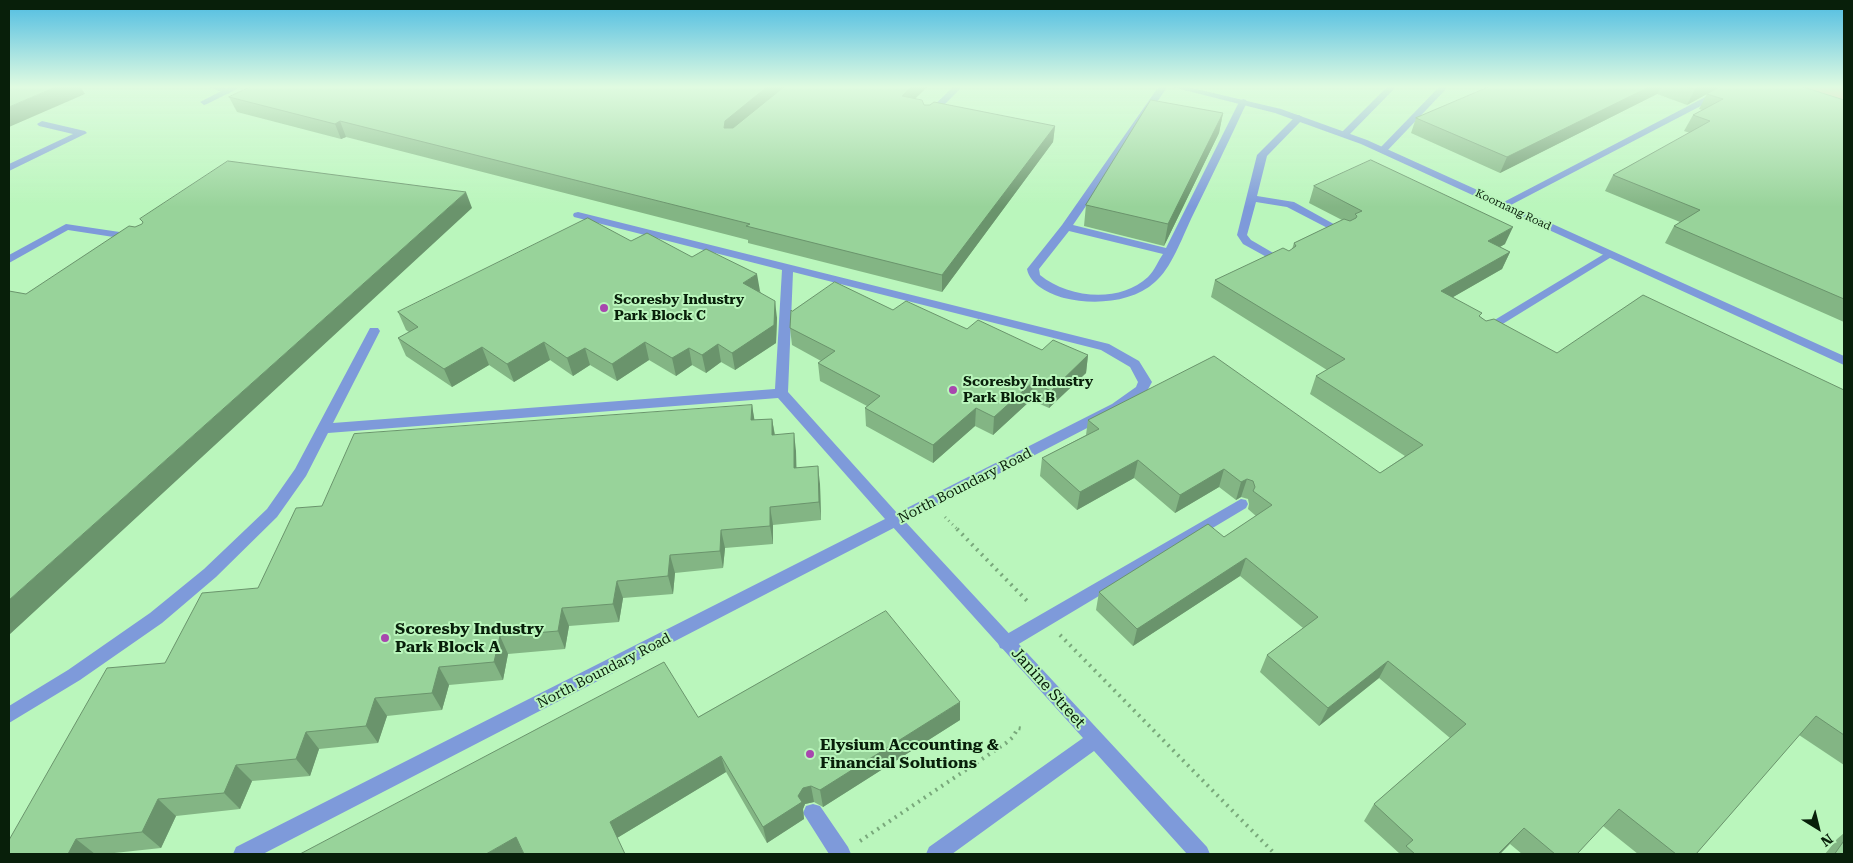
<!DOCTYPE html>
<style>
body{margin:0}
#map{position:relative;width:1853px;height:863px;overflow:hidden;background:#baf6bc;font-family:"Roboto Serif",serif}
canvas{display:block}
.frame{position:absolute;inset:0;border:10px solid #081f0a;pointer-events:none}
.north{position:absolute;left:1793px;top:803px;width:50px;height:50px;-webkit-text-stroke:4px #baf6bc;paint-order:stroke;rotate:144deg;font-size:14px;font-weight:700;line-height:20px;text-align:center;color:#081f0a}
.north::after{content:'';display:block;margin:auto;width:18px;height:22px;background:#081f0a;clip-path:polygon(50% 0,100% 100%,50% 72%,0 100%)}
</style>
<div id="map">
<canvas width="1853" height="863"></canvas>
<div class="frame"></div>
<div class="north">N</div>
</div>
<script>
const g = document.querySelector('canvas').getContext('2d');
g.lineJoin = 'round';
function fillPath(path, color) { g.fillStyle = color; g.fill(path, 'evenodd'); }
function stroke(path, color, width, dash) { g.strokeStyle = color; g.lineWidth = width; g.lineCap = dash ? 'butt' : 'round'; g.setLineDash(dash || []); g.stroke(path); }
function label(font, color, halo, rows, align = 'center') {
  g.font = font + ' "Roboto Serif",serif'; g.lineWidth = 4; g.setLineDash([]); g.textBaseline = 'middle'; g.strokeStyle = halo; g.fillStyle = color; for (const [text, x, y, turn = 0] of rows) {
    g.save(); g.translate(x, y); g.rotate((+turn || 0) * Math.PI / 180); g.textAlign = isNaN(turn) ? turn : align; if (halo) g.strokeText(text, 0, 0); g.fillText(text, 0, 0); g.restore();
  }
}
const green = new Path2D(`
 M1750,86H1844V113Z`);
const pathFar1 = new Path2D(`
 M945,517L958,530`);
const path = new Path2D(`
 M957,529L1030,604
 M1060,635L1275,854
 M860,841L1006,743L1013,737L1018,728L1024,729`);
const service = new Path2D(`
 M206,86H221L232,91L228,94Z
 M954,86H963L930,119H924V115Z
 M1159,86H1168L1073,225L1166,248L1239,102L1243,99L1246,100L1247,102C1229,141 1210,180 1191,219C1182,238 1171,269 1155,282C1132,303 1093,305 1064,298C1050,294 1030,285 1027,269L1062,225ZM1069,231L1163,254C1158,261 1155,270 1148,277C1119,304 1068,298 1040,275L1039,269Z
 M1388,86H1397L1348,136H1342V132Z
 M1440,86H1449L1386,152H1380V148Z
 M1715,92L1719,95L1718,97L1507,207L1503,208L1498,205Z
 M1299,115L1304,118L1302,120L1267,156L1257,196L1294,202L1350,233L1345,236L1341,235L1287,207L1256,202L1247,235L1251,240L1287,261L1289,263L1283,266L1243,244L1237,235L1257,155L1296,116Z
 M42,121L85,131L87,133L9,171V164L73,134L39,126L37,124Z
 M578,212L1109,344L1139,361L1152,382L1146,393L1122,410L263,854H233L236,847L885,519L778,398L328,433L306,476L277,517L216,577L162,623L80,680L9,723V706L68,670L150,613L204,569L267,509L295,469L370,328H378L380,331L333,423L775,389L782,270L574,217L573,215L574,213ZM793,272L1101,350L1130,367L1138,382L1136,387L1112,404L897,513L788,392Z
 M66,224L133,234L138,237L133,240L68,230L9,263V255Z
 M1609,251L1613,252L1615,254L1613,256L1488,333L1484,334L1478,330Z
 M1241,499L1246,500L1248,504L1246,508L1012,648L1006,650L1000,648L998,643L1000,638Z
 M813,804L820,806L848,847L851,854H829L803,813L806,806Z`);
const minor = new Path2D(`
 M231,86H243L207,104L204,105L200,102Z
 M1168,86H1184L1281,109L1367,140L1844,356V365L1361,144L1275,113Z
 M896,515L901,517L1207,847L1210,854H1187L1094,751L952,854H926L929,847L1083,738L891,525L888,521L891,517Z`);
const wall = new Path2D(`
 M928,86L915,99L924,105L1055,126L1053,142L942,292L748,243V240L346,137L341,139L237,112L229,97Z
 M1482,86H1800L1844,100V322L1665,243L1674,226L1680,222L1605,191L1613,175L1690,133L1684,131L1693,115L1702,110L1699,109L1707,94L1687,105L1657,94L1500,173L1411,133L1416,118L1487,88Z
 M1223,113L1219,133L1164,246L1084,226L1086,205Z
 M1314,186L1505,244L1500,247L1510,252L1502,269L1453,297L1486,321L1557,353L1844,390V765L1799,735L1696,854H1638L1603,826L1577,854H1522L1510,844L1500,854H1400L1364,821L1374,804L1450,738L1379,678L1319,726L1260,672L1267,655L1303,628L1240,576L1133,646L1096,610L1099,592L1224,537L1256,516L1248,509L1249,504L1248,499L1241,497L1236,500L1219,487L1175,513L1134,478L1077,510L1040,476L1042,458L1086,435L1088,420L1380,473L1405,456L1310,394L1316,376L1327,370L1211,297L1215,280L1289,251L1292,249L1294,243L1342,220L1309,203Z
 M631,241L692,257L760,291L777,318L776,343L735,370L721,362L706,373L692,365L676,376L649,360L617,381L590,365L573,376L550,360L514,382L489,365L452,387L406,356L398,338L409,332L406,330L398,312Z
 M893,310L1042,350L1088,355L1086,373L1049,408L1031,400L993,435L975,426L933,463L866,426L865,408L867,406L820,381L818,363L821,361L792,345L790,328L792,311Z
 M752,405L754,420L772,419L775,435L796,451V467L820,484L821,520L773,525V544L725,548L723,568L675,573L673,594L623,598L619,622L569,626L565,649L508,654L503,680L449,685L442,710L387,716L378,743L319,749L310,776L252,781L240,809L176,816L161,848L105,854H9L165,663L258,588L322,506Z
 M698,717L960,720L823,807L814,802L805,804L803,809L804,819L767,843L726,772L617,838L300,854Z
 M1844,833V854H1825L1837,839Z`);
const shadedWall = new Path2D(`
 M58,86H80L85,94L9,127V107Z
 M768,86H789L727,137L724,128L725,121Z
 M912,86H928L902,111V96Z
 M1651,86H1662L1657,94L1500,173L1507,157Z
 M1701,86H1716L1714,90L1687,105L1695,89Z
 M1223,113L1219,133L1164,246L1168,224Z
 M340,121L346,137L341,139L335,124Z
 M1055,126L1053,142L942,292V275Z
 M466,192L472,208L9,635V600Z
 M1513,227L1505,244L1480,258L1488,241Z
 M1510,252L1502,269L1434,308L1441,291Z
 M757,274L760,291L746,300L743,283Z
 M775,301L777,318L776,343L735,370L732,353Z
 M544,342L550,360L514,382L507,364Z
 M645,342L649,360L617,381L612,364Z
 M718,344L721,362L706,373L702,355Z
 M482,347L489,365L452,387L444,369Z
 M585,348L590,365L573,376L567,358Z
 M689,348L692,365L676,376L672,358Z
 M1088,355L1086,373L1049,408L1051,391Z
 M1033,382L1031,400L993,435L994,417Z
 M752,405L755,423L751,420Z
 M976,408L975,426L933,463V445Z
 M772,419L775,437L772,435Z
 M794,433L796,451L797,486L794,468Z
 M1138,460L1134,478L1077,510L1080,492Z
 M818,466L820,484L821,520L819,502Z
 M1224,469L1219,487L1175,513L1180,495Z
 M1247,479L1241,497L1236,500L1241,482Z
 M770,507L773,525V544L770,526Z
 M721,530L725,548L723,568L720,551Z
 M670,555L675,573L673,594L668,576Z
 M1246,558L1240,576L1133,646L1137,629Z
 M617,581L623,598L619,622L613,604Z
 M562,608L569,626L565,649L558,631Z
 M500,636L508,654L503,680L494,662Z
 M1388,661L1379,678L1319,726L1328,708Z
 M439,667L449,685L442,710L432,693Z
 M375,698L387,716L378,743L366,726Z
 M960,702V720L823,807L820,790Z
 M306,732L319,749L310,776L296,759Z
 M721,756L726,772L617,838L610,822Z
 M236,765L252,781L240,809L224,793Z
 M811,786L814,802L805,804L803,809L804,819L767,843L763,827L803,788Z
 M158,799L176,816L161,848L142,832Z
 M1524,828L1500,854H1498Z
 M516,837L524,854H486Z
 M76,839L95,854H68Z`);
const building = new Path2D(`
 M9,86H58L9,107Z
 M252,86H768L725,121L724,128H733L785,86H912L902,96L922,100L924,105H930L934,102L1055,126L942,275L746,226L750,224L340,121L335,124L229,97Z
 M1491,86H1651L1507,157L1416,118Z
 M1686,86H1701L1695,89Z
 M1722,86H1800L1844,100V299L1674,226L1700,210L1613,175L1710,121L1693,115L1723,99L1707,94Z
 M1151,100L1223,113L1168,224L1086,205Z
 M1371,160L1513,227L1488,241L1510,252L1441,291L1482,313L1479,316L1486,321L1494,319L1557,353L1643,295L1844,390V735L1816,716L1696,854H1676L1619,809L1577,854H1555L1524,828L1498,854H1415L1406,846L1413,840L1374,804L1466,724L1388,661L1328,708L1267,655L1318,617L1246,558L1137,629L1099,592L1208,524L1224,537L1272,505L1253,491L1255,487L1253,481L1247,479L1241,482L1224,469L1180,495L1138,460L1080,492L1042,458L1099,429L1088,420L1214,356L1380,473L1423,445L1316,376L1345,359L1215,280L1283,248L1289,251L1296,246L1294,243L1344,219L1350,221L1356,218L1357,216L1355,214L1362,211L1314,186Z
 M228,161L466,192L9,600V291L26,294L129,226L135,227L142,224L143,222L140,219Z
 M588,218L631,241L647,233L692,257L706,249L757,274L743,283L775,301L774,325L732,353L718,344L702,355L689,348L672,358L645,342L612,364L585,348L567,358L544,342L507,364L482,347L444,369L398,338L418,327L398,312Z
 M835,282L893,310L906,301L967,329L978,320L1042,350L1053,340L1088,355L1051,391L1033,382L994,417L976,408L933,445L865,408L880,396L818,363L835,351L790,328L791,310L792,311Z
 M752,405L751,420L772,419V435L794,433V468L818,466L819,502L770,507V526L721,530L720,551L670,555L668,576L617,581L613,604L562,608L558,631L500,636L494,662L439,667L432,693L375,698L366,726L306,732L296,759L236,765L224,793L158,799L142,832L76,839L68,854H9V840L107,668L165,663L202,593L258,588L296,508L322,506L354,434Z
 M886,611L960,702L820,790L811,786L803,788L798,796L802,802L763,827L721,756L610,822L625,854H524L516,837L486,854H300L664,662L698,717Z
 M1844,841V854H1835Z`);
const markers = [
 [604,308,5,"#a847ae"],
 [953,390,5,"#a847ae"],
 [385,638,5,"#a847ae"],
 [810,754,5,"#a847ae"]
];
const farStreetnames = [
 ["Koornang Road",1513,210,25]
];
const poiNames = [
 ["Scoresby Industry",614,300],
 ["Park Block C",614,316],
 ["Scoresby Industry",963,382],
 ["Park Block B",963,398]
];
const streetNames = [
 ["North Boundary Road",965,486,-27],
 ["North Boundary Road",604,671,-27]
];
const nearPoinames = [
 ["Scoresby Industry",395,629],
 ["Park Block A",395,647],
 ["Elysium Accounting &",820,745],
 ["Financial Solutions",820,763]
];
const nearStreetnames = [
 ["Janine Street",1048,688,48]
];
fillPath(green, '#fca199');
stroke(pathFar1, '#79a87b', 3, [1, 4]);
stroke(path, '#79a87b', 4, [2, 5]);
fillPath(service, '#7e9ada');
fillPath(minor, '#7e9ada');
fillPath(wall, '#83b584');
fillPath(shadedWall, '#6a946c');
fillPath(building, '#98d39a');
stroke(building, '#6a946c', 1);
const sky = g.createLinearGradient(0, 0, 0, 207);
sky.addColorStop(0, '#4dbce2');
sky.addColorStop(0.42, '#e0fbe1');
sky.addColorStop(1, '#e0fbe100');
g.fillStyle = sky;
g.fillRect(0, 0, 1853, 207);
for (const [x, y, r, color] of markers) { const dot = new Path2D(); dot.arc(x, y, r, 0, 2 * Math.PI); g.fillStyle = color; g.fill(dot); stroke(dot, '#baf6bc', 2); }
label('11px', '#081f0a', '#baf6bc', farStreetnames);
label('bold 14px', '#081f0a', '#baf6bc', poiNames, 'left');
label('14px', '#081f0a', '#baf6bc', streetNames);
label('bold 16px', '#081f0a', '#baf6bc', nearPoinames, 'left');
label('16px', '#081f0a', '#baf6bc', nearStreetnames);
</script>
